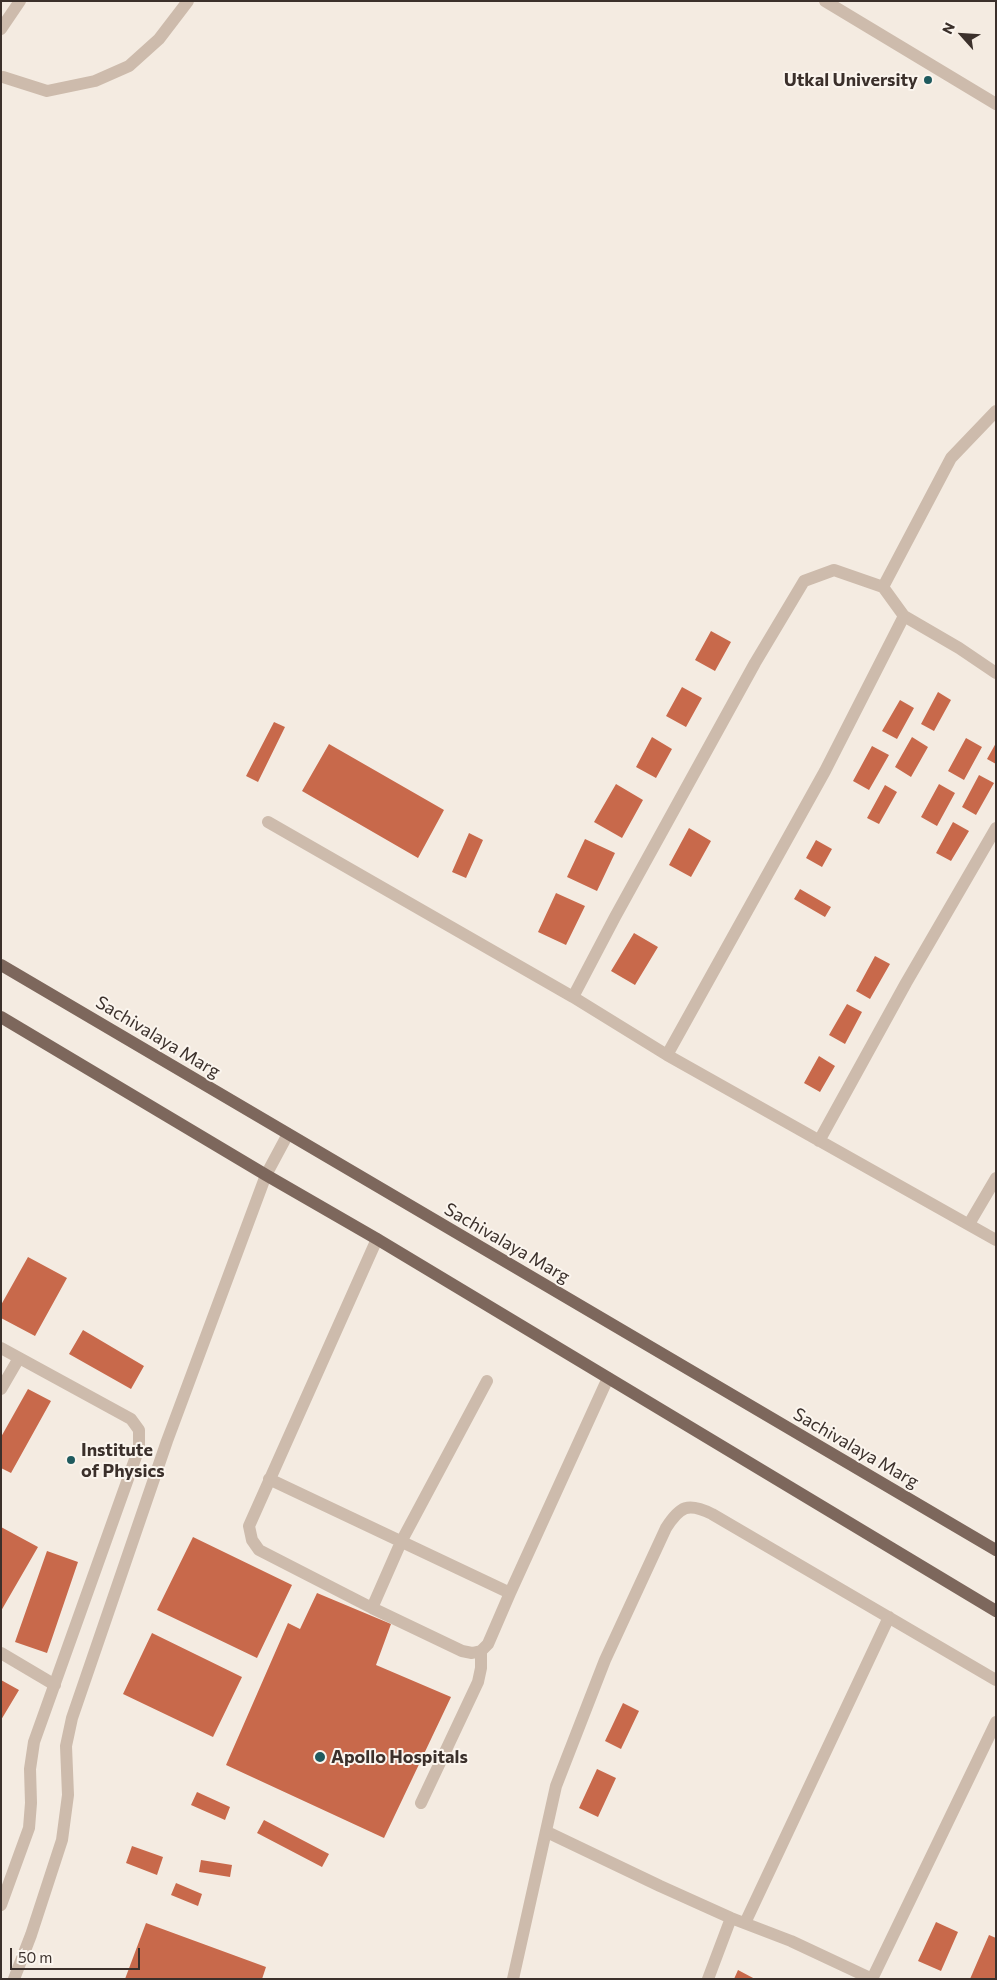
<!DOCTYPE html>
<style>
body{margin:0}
#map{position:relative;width:997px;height:1980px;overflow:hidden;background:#f4ebe1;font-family:Commissioner,sans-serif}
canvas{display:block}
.frame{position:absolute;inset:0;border:2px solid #3b302b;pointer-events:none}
.north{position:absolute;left:937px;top:10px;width:50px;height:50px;-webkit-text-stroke:4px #fbf5ee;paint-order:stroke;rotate:296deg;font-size:14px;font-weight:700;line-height:20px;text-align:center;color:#3b302b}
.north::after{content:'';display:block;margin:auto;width:18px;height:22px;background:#3b302b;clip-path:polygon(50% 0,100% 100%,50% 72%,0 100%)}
.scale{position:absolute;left:10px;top:1948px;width:130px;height:22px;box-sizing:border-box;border:2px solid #3b302b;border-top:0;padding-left:6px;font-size:15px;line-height:18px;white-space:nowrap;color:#3b302b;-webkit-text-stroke:4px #fbf5ee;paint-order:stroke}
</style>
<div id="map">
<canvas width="997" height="1980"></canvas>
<div class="frame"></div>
<div class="north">N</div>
<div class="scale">50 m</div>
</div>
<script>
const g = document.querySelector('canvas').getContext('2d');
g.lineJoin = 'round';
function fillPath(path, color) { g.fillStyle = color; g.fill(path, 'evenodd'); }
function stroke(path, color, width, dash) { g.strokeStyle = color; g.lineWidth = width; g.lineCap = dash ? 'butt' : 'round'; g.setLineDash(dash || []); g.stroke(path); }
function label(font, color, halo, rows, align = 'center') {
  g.font = font + ' Commissioner,sans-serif'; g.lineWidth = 4; g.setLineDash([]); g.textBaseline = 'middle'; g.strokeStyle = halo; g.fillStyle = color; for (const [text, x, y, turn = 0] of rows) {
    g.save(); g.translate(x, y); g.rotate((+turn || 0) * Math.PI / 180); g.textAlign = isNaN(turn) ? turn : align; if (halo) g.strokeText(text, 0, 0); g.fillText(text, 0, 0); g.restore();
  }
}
const building = new Path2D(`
 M711,631L731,642L715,671L695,660Z
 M682,687L702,698L686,727L666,716Z
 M938,692L951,700L934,731L921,724Z
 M900,700L914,708L897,739L882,731Z
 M274,722L285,727L258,782L246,776Z
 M652,737L672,749L656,778L636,767Z
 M912,737L928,747L911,777L895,767Z
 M966,738L982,747L964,780L948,771Z
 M996,743V764L987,759Z
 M329,744L444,810L418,858L302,791Z
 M872,746L889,755L869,790L853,781Z
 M979,775L994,783L976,815L962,807Z
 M616,784L643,800L622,838L594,822Z
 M939,784L955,793L937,826L921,817Z
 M885,785L897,792L879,824L867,818Z
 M953,822L969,831L951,861L936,853Z
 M689,828L711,841L691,877L669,865Z
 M469,833L483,840L466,878L452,872Z
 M585,839L615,853L597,891L567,877Z
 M816,840L832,849L822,867L806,858Z
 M800,889L831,907L825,917L794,899Z
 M556,893L585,906L566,945L538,932Z
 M634,933L658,947L635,985L611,971Z
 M875,956L890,964L870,999L856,991Z
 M847,1004L862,1012L845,1044L829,1035Z
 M819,1056L835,1066L820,1092L804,1083Z
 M28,1257L67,1278L35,1336L1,1318V1305Z
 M83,1330L144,1366L131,1389L69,1354Z
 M28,1389L51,1401L11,1473L1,1468V1437Z
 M1,1527L38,1547L1,1611Z
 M193,1537L292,1585L257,1658L157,1610Z
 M47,1551L78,1562L47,1653L15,1642Z
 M317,1593L391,1624L376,1665L451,1697L384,1838L226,1765L288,1623L300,1629Z
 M152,1633L242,1677L213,1737L123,1694Z
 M1,1680L19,1690L1,1720Z
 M623,1703L639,1711L621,1749L605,1741Z
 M597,1769L616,1778L598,1817L579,1808Z
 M197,1792L230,1807L225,1820L191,1805Z
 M264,1820L329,1854L322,1867L257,1833Z
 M132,1846L163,1857L157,1875L126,1863Z
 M201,1860L232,1865L230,1877L199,1872Z
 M176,1883L202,1894L198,1906L171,1895Z
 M936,1922L958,1932L941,1971L918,1961Z
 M146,1923L266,1967L262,1979H125Z
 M989,1935L996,1938V1979H970Z
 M738,1970L755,1979H734Z`);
const minor = new Path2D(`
 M825,1L996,104
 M1,29L20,1
 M3,77L47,91L95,81L129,66L159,39L188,1
 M996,411L951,458L883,587L904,616L825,771L667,1055L996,1240
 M904,616L959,648L996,673
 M268,822L573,997
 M667,1055L573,997L615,917L755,663L804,581L834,570L883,587
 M819,1141L906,983L996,828
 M969,1224L996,1178
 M377,1239L249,1526L252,1540L259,1550L372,1608L462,1651L472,1653L481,1651L488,1644L510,1593L608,1378
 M1,1348L131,1419L139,1430V1448L34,1742L30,1769L31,1803L29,1828L1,1905
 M1,1389L19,1358
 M269,1479L510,1593
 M372,1608L401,1542L487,1381
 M1,1653L55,1685
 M421,1803L478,1682L481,1668V1651
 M547,1832L660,1886L731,1918L791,1941L872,1979
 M745,1923L889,1617
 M14,1979L31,1935L62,1840L68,1795L66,1746L72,1718L167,1441L266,1175L288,1134
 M513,1979L556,1786L605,1660L666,1528C680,1506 688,1502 712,1514L996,1680
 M708,1979L731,1918
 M872,1979L996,1722`);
const major = new Path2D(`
 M1,965L996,1550
 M1,1017L266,1175L377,1239L996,1611`);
const markers = [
 [928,80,5,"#1f5a5e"],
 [71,1460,5,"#1f5a5e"],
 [320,1757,6,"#1f5a5e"]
];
const poiNames = [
 ["Utkal University",918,80,"right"],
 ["Institute",81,1450],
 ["of Physics",81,1471],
 ["Apollo Hospitals",331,1757]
];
const streetNames = [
 ["Sachivalaya Marg",158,1037,31],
 ["Sachivalaya Marg",507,1243,30],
 ["Sachivalaya Marg",856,1448,30]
];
fillPath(building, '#c8694b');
stroke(minor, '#cdbbac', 12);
stroke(major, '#7d675c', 12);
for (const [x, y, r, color] of markers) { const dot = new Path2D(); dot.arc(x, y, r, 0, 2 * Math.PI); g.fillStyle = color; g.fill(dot); stroke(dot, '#fbf5ee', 2); }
label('bold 18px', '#3b302b', '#fbf5ee', poiNames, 'left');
label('18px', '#3b302b', '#fbf5ee', streetNames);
</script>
